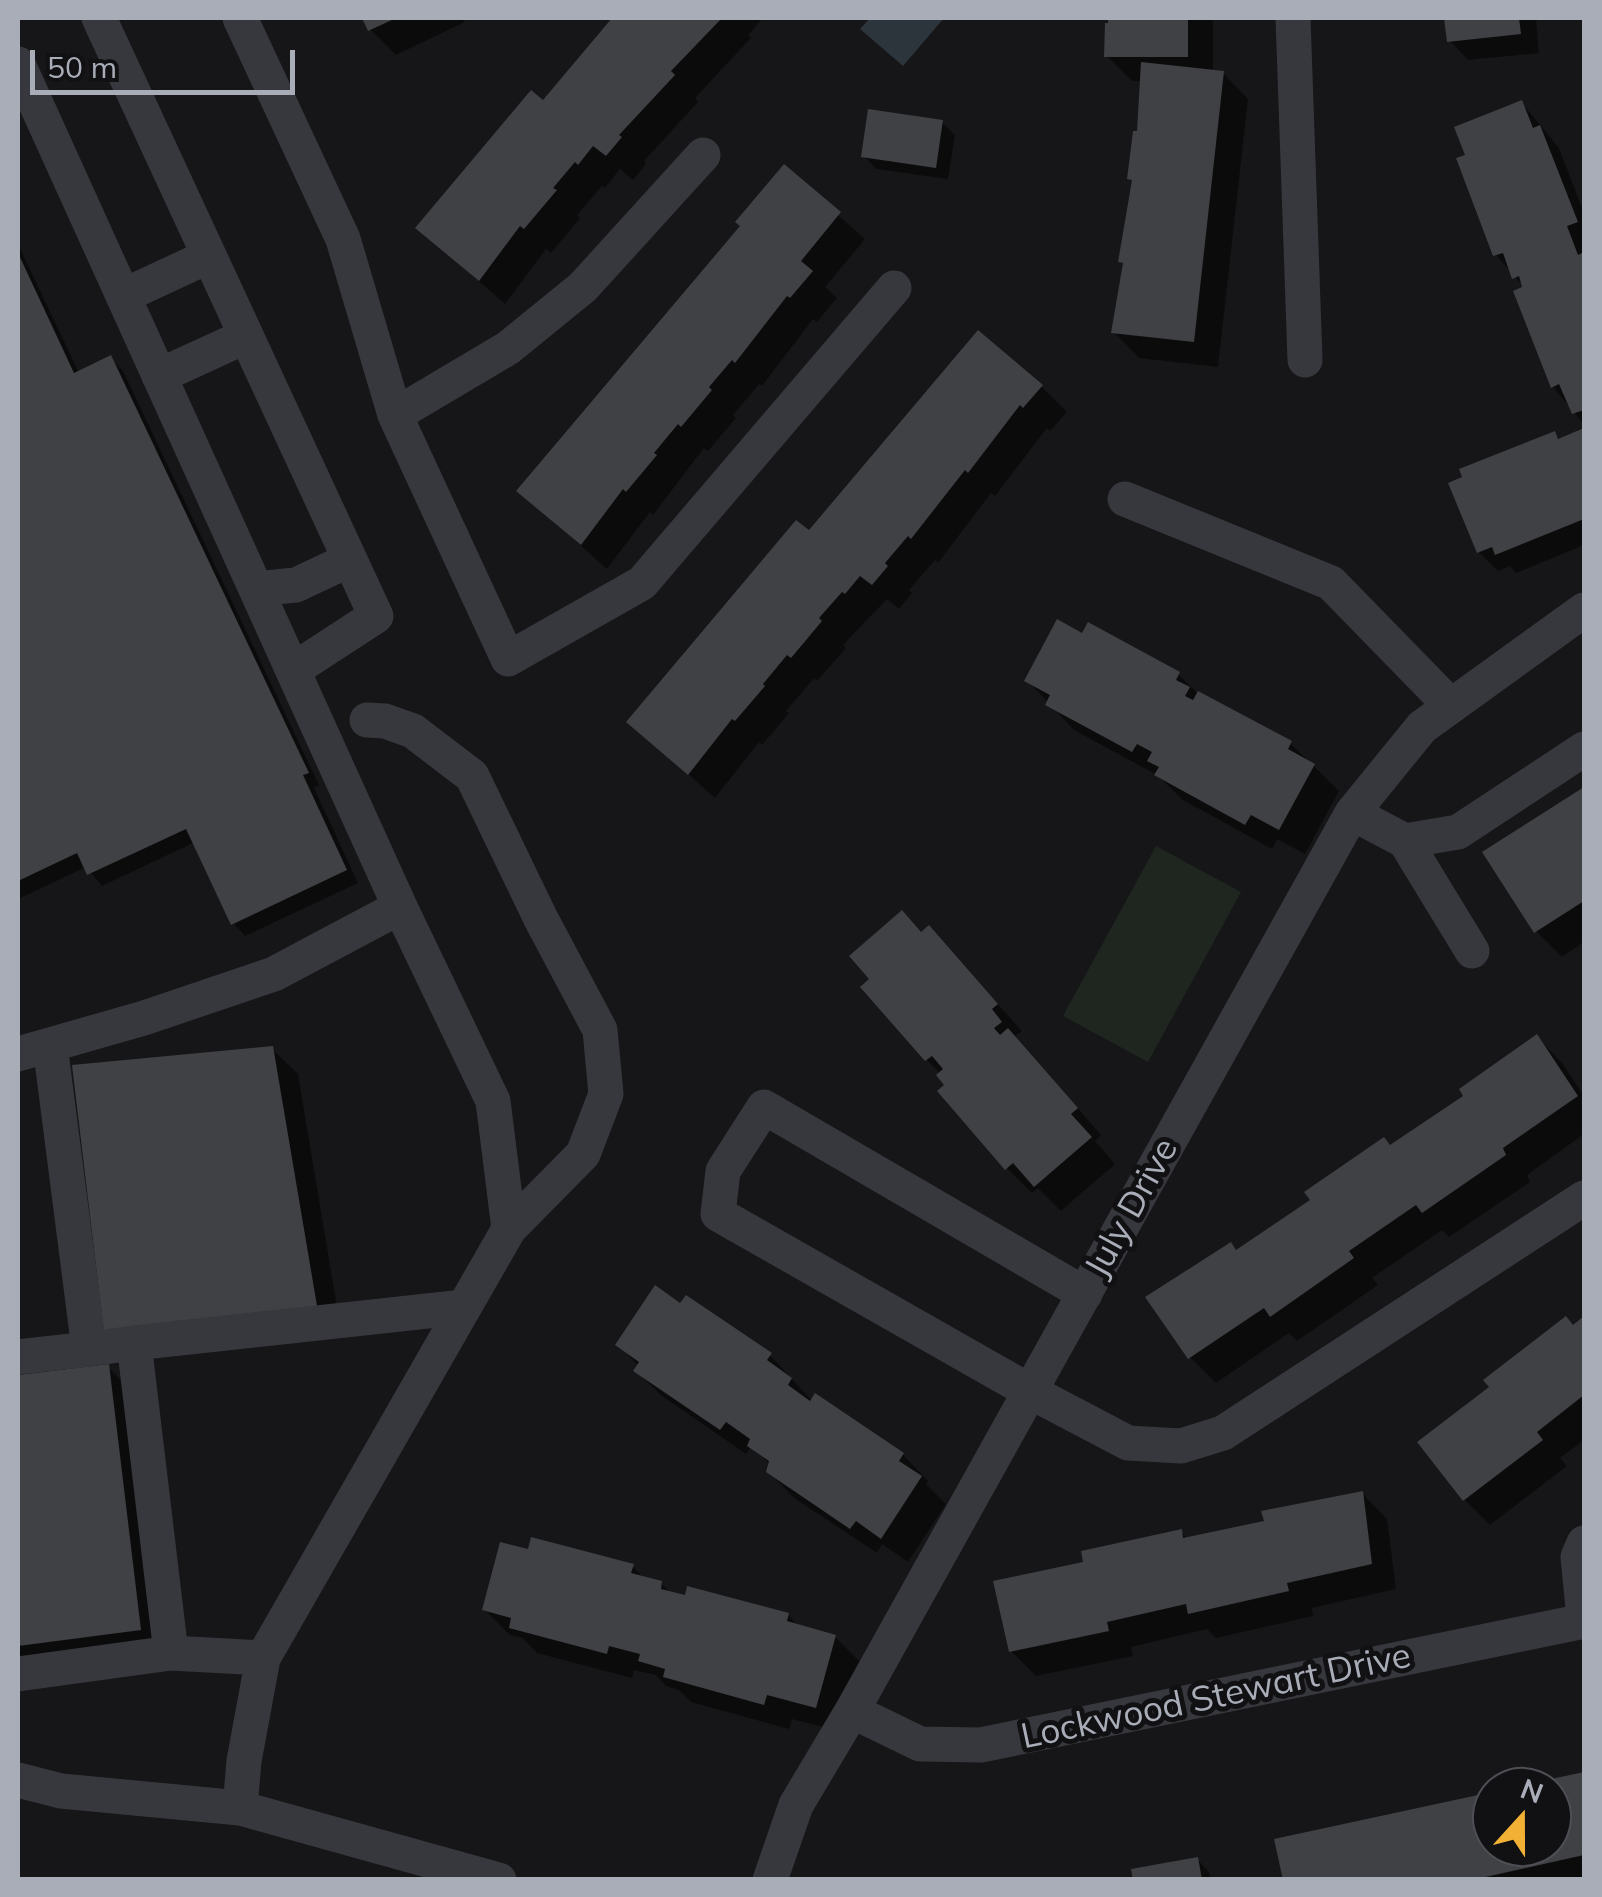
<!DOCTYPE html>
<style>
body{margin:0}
#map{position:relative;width:1602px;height:1897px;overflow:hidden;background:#161618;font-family:Mulish,sans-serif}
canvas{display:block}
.frame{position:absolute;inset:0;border:20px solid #a8adb8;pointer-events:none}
.north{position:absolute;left:1472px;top:1767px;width:100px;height:100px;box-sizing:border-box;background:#111113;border:2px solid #4d4f55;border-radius:50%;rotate:21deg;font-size:28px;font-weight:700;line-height:40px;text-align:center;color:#a8adb8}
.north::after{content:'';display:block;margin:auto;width:35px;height:45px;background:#f2b134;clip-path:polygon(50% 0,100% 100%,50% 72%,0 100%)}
.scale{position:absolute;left:30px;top:50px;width:265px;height:45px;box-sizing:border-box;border:5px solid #a8adb8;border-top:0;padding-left:12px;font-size:30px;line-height:35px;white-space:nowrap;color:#a8adb8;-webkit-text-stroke:8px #111113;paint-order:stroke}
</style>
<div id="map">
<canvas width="1602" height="1897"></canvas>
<div class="frame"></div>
<div class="north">N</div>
<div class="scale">50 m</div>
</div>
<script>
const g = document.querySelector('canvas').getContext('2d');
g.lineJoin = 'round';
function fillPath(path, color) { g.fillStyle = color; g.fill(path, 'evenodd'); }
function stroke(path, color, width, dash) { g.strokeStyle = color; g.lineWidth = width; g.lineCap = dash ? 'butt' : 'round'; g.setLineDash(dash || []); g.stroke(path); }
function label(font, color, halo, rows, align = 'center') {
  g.font = font + ' Mulish,sans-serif'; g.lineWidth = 10; g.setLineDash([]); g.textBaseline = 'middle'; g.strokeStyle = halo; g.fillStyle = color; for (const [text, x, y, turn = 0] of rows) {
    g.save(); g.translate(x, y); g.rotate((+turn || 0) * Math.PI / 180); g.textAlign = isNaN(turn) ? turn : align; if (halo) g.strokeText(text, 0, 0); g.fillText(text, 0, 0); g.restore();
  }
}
const green = new Path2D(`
 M1156,846L1241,892L1148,1062L1063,1016Z`);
const water = new Path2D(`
 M870,18H944L903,66L860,29Z`);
const shadow = new Path2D(`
 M365,18H463L465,22L396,55L370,29Z
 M616,18H763L748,35L751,38L695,98L698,102L644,161L646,164L633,180L620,169L605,188L602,186L577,215L580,218L551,253L546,249L505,304L418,228L543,104Z
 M1111,18H1213V72L1223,73L1248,99L1218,367L1139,358L1114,332L1125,266L1121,262L1134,183L1130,179L1140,134L1143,81H1132L1107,56Z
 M1447,18H1536L1539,53L1468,60L1449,40Z
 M1522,103L1559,148L1584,213V424L1553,387L1525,288L1496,255L1468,156Z
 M942,123L955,135L948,179L876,169L864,156Z
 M784,167L865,239L825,287L837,298L817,322L813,319L762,386L759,384L733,415L736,418L708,451L704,448L653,515L650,512L607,569L519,491L743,226Z
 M18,244L79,373L110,358L123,371L319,785L314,788L358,883L245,936L233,923L195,842L102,886L86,867L18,899Z
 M1041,386L1067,412L1050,431L1047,428L995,496L991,493L938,563L935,560L909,590L912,593L899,609L887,599L843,645L846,648L817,681L814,678L786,711L789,713L762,745L759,742L715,798L629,722L809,534Z
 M1584,431V545L1516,573L1510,566L1498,571L1479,552L1465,479L1554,434L1561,440Z
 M1083,636L1178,674L1198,694L1290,743L1339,791L1305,854L1277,839L1272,849L1183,800L1157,775L1074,730L1027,680Z
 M1584,790V942L1562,957L1536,931L1486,853Z
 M929,928L1022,1031L1015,1036L1101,1135L1095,1141L1115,1164L1061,1211L1038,1188L1032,1193L1007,1168L941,1074L927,1060L922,934Z
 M1537,1037L1562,1063L1584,1096V1134L1527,1175L1530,1182L1449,1237L1442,1230L1372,1278L1378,1285L1297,1341L1289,1333L1216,1383L1190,1357L1238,1252L1466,1097Z
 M272,1049L298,1074L341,1331L132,1358Z
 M681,1306L770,1355L813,1402L903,1455L928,1481L926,1484L946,1504L908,1562L882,1544L877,1553L794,1498L769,1472L771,1466L752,1446L746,1454L662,1396L636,1371L639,1366L618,1345Z
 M1584,1319V1440L1560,1458L1567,1466L1490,1525L1465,1500L1421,1443Z
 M108,1367L127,1386L159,1648L18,1667V1378Z
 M1362,1493L1387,1519L1396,1589L1312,1608L1313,1616L1216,1638L1207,1629L1131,1647L1133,1656L1036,1676L1011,1651L1086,1564L1181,1532L1188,1539L1267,1523Z
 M632,1566L645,1579L661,1584L672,1594L788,1615L800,1628L835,1637L861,1663L842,1732L792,1719L789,1729L691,1702L679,1690L666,1686L656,1675L634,1670L632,1678L537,1653L523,1638L510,1635L485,1610Z
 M1584,1775V1880H1285L1492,1795V1847H1552V1787H1527Z
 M1197,1859L1209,1872L1211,1880H1135Z`);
const building = new Path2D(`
 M362,18H396L368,31Z
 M612,18H722L671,71L675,75L619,135L622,137L606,156L593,146L578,165L575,162L553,188L557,190L524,229L520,226L479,281L415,228L531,90L543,100Z
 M1108,18H1188V57H1104L1105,23H1108Z
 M1444,18H1519L1521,34L1447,42Z
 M1141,62L1224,71L1194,342L1111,333L1123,263L1118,262L1132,180L1127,179L1133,131H1137Z
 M1522,100L1533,128L1540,125L1578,222L1567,226L1578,255L1584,252V410L1572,414L1559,384L1551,388L1513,291L1522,287L1519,276L1512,279L1503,253L1493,256L1456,158L1465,155L1454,127Z
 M868,109L943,120L936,168L861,157Z
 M784,164L841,212L801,261L813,271L790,298L787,296L735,363L732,360L709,387L712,390L681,427L678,424L654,453L657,455L626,492L623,489L581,545L516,491L740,226L735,222Z
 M18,253L74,373L111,355L309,773L303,775L347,870L231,925L186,829L87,875L77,853L18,881Z
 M978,330L1043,385L1023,408L1020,405L968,473L965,470L911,539L908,536L885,563L888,566L872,585L860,576L845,594L842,592L819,618L822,621L791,658L787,655L763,684L765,686L735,721L732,719L688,775L626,722L796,520L809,530Z
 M1584,428V519L1495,555L1492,547L1477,553L1448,483L1462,477L1459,469L1555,431L1558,439Z
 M1057,619L1082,633L1088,622L1180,672L1176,680L1190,687L1185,696L1193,700L1198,691L1292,741L1288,749L1315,764L1279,830L1251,815L1245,825L1154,775L1159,767L1147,761L1152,752L1137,744L1132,752L1045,705L1050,695L1024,681Z
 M1584,787V901L1534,933L1482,852Z
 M902,910L921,932L929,925L998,1004L992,1009L1002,1022L994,1028L1000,1035L1008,1028L1078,1108L1071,1114L1092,1137L1034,1187L1013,1163L1005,1170L937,1091L944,1085L936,1075L943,1069L932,1056L925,1061L860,987L869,979L849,956Z
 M1537,1034L1578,1096L1503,1148L1506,1155L1422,1213L1416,1205L1349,1251L1354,1258L1270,1317L1264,1308L1188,1359L1145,1297L1231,1242L1236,1250L1310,1200L1304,1192L1384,1137L1390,1145L1463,1096L1459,1089Z
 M273,1046L317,1306L104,1333L72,1065Z
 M655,1285L680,1303L686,1295L772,1353L767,1360L792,1378L788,1385L810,1401L815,1393L904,1453L899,1461L922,1476L881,1539L856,1521L850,1529L766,1472L769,1461L747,1446L750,1439L726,1422L720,1430L633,1371L639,1362L615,1345Z
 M1566,1316L1573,1325L1584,1316V1395L1537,1432L1543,1440L1463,1501L1417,1442L1489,1387L1483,1380Z
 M109,1364L141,1630L18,1646V1375Z
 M1363,1491L1372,1564L1287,1583L1289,1591L1188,1614L1186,1604L1107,1622L1109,1631L1009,1652L993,1581L1083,1562L1081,1551L1182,1529L1183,1538L1264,1521L1261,1511Z
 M531,1537L634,1564L631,1573L662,1581L661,1589L685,1595L687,1586L789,1613L787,1621L836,1635L816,1708L767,1695L764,1705L663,1677L665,1669L638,1661L640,1654L609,1646L607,1654L509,1628L511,1618L482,1610L500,1542L528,1549Z
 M1584,1772V1855L1472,1880H1283L1274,1839L1492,1792V1847H1552V1787L1523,1785Z
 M1198,1857L1202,1880H1133L1131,1869Z`);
const minor = new Path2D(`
 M99,18L376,616L293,670
 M240,18L343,239L395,415L508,348L583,287L703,155
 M1293,18L1305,360
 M18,64L400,907L493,1101L509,1229L263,1658L244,1761L240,1808
 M123,296L209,256
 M159,376L244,337
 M395,415L508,659L642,583L894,288
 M1125,499L1331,583L1450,705
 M256,589L296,585L349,560
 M367,720L385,721L413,731L472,776L541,919L600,1030L606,1094L583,1154L509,1229
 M1352,813L1405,841L1458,832L1584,749
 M1405,841L1472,951
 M18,1054L144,1018L274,974L400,907
 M1085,1294L764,1107L723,1171L718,1214L1031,1392L1128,1443L1181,1446L1223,1433L1584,1198
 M134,1343L464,1307
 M89,1349L134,1343L171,1653
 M18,1357L89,1349L50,1045
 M1584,1543L1578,1557L1584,1618
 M18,1674L171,1653L263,1658
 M852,1711L920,1744L981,1745L1584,1621
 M18,1780L61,1791L240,1808L499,1880
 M770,1880L796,1805L852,1711L1352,813L1422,727L1584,610`);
const streetNames = [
 ["July Drive",1132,1208,-61],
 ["Lockwood Stewart Drive",1216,1697,-12]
];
fillPath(green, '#1e261f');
fillPath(water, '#2c353c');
fillPath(shadow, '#0007');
fillPath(building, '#404145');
stroke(minor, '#37383d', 35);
label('35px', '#a8adb8', '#111113', streetNames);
</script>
